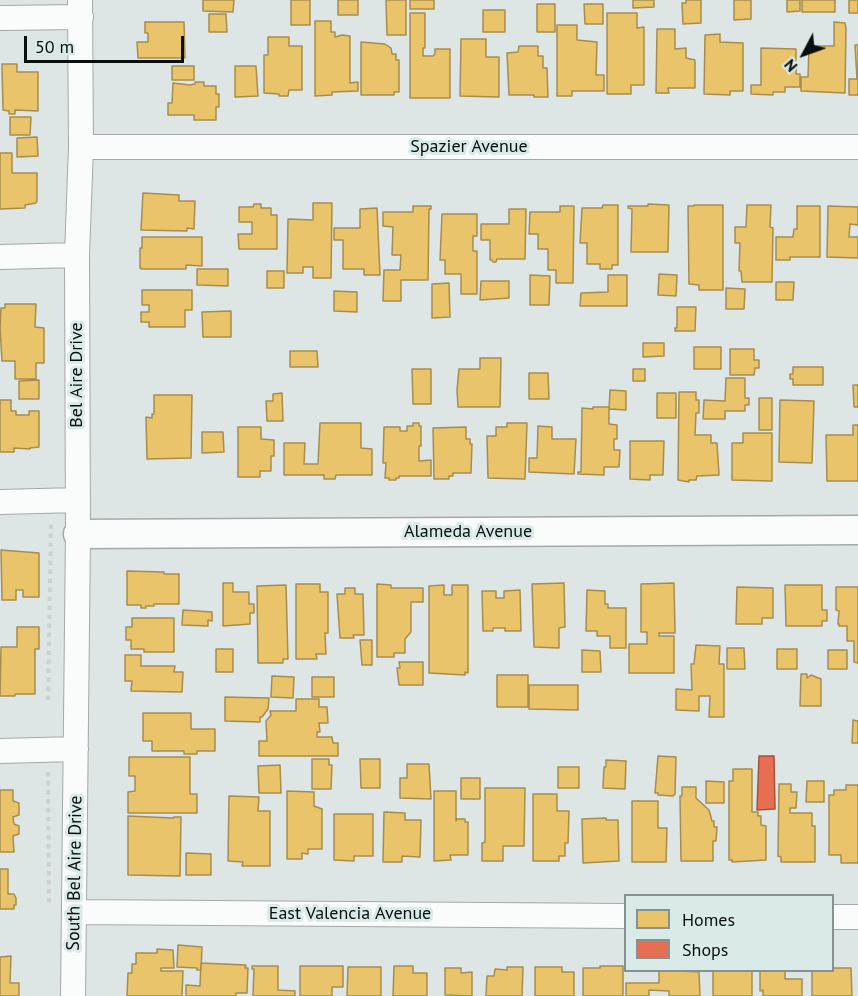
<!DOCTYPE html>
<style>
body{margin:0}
#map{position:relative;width:858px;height:996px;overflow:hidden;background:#dee6e5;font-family:"PT Sans",sans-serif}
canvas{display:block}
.legend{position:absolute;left:624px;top:894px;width:210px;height:78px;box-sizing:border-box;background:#daeae8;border:2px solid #869291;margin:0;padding:8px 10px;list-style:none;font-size:18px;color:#090e0e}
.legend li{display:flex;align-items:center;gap:12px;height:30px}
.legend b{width:30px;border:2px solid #869291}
.north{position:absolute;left:774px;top:24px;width:60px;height:60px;-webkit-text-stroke:4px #daeae8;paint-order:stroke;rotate:229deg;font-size:16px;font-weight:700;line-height:24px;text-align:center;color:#090e0e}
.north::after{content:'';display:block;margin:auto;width:21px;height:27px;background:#090e0e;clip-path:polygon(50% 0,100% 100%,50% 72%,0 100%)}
.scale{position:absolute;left:24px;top:36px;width:160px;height:27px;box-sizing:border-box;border:3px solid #090e0e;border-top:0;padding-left:8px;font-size:18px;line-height:21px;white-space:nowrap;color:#090e0e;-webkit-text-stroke:4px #daeae8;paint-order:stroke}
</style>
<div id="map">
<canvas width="858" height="996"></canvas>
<ul class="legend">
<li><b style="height:16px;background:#e9c46a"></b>Homes</li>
<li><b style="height:16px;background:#e76f51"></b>Shops</li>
</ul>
<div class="north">N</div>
<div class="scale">50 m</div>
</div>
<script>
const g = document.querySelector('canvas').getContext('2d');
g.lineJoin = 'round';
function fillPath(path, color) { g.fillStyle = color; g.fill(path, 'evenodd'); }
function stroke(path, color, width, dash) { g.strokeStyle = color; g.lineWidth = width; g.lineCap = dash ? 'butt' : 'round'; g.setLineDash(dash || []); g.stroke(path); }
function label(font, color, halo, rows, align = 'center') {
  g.font = font + ' "PT Sans",sans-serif'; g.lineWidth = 6; g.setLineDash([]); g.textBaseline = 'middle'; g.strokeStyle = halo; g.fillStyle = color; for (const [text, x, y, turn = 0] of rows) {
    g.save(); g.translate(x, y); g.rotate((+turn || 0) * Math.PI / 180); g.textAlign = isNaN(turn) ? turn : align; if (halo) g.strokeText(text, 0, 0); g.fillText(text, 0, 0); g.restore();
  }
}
const homes = new Path2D(`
 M203,0H234L233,12L203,11Z
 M291,0H310V25H291Z
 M338,0H358V15H338Z
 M386,0H406V35H387Z
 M410,0H434V9H410Z
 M633,0H654V7L633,8Z
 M686,0H701V23L683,24L682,3H686Z
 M734,0H751V19L734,20Z
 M787,0H800V11L787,12Z
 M802,0H835V12H802Z
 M849,0H858V13H849Z
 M537,4H555V32H537Z
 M584,4H603V24H585Z
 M483,10H505V32H483Z
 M410,13H425V48H423V56H433L435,54V49H450V98H410Z
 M607,13H637V28L644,27V85H631V94H607Z
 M209,14H226L227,32H209Z
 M315,21H331V32H335V37L342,35L350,36V83L358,82V91L332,92V95L315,96Z
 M145,22H184L185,58H138L137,42H148V33H145Z
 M834,22L845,23L846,28L845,93L801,91V77H808L809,46H834Z
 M557,25H577V40L597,42L596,75H604V91H572V96H557Z
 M657,29H675V49L686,48V58L695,60V88H668L669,93H656Z
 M720,34V42L743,43V91H730V95L704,94L705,35Z
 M268,37H289V46H302V90H289L288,96H279V94L264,93V55H268Z
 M461,39H486V57H499V97L460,96Z
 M361,42L385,44L391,48L392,54H396V60H399V92H394V95H361Z
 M855,45H858V95H849V79H857Z
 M519,46H538V56H543V68H547L548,97H534V95H509L507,53L518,52Z
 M761,48L796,49V74H800V87H785V92H773V95L751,94V85H761Z
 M2,64H17V72H38V111L15,110V114H9V111L3,110Z
 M172,66H194V80H172Z
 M235,66H256L258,96L235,97Z
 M195,82H204V86H216V94H219V107H216V120H194V115H168V103H172L173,83L190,85L195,84Z
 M10,117H31L30,135H10Z
 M37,137L38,156L17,157V138Z
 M0,153H12V173H37V201L36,203L25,205V208L0,209Z
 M143,193L179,195V201H195L194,229L187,228V231L141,230Z
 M313,203H332L331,278H313V267H303V273H287L288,219L313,220Z
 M254,204H261V208H271V215H277V249H239L238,234H252V222H239V207H253Z
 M648,204L669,205L668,252H631L632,209L628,208V206H648Z
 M603,205H618V265H612V269H600V264H587V243H580L582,208H602Z
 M694,205H723V290H699V285L689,284L688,206H694Z
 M747,205H771L770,227L773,228L772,282H742L741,271H739L740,243H735V227H746Z
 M413,206H431V209H429L428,280H401V301H383L384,270H400L401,255H392L393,227L383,226V212H413Z
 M560,206H574L573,283H556V270H548V249H538V234H529L530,212H560Z
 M797,206H820V257H790V260H776V237H793L794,229H797Z
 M828,206L858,207V225L850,224L849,237H858V258L827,257Z
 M377,208L380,275H364V269H343V240H334V228H360V209Z
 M509,209H526L525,259H497L496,262H493L492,260H490V240H481V224H509Z
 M442,214H477V236H473V251H477V294H461V274H445V260H440Z
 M142,237H202V266L186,265V269H142L140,268V248H142Z
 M197,269H228V286L197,285Z
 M267,271H284V288H267Z
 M659,274L677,275L676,296L658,295Z
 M530,275L550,276L549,305H530Z
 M608,275H627V306H580L581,293L608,292Z
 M481,281H509V298L480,300Z
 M776,282H794L793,300H776Z
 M449,283L450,317L432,318V284Z
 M726,288L745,289L744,309H726Z
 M142,290H192V310H185V327H149V322H141V312H149V305H142Z
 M334,291L357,292V312L334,311Z
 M5,304H36L35,327L44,328V363H36V379H15V361H2L0,328L1,308H5Z
 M677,307H696L695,331H675V328H677Z
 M231,311V337H203L202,312Z
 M643,343H664V356L643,357Z
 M694,347H721V369H694Z
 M730,349H754V360H759V368H755L754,375H730Z
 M290,351H317L318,367H290Z
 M480,358H501L500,407H458L457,390L459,369H480Z
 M793,367H823V385H793V379H790V374H793Z
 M412,369H431V404H413Z
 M633,369H645V381H633Z
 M529,373H548L549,399H529Z
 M726,378H745V398H749V405H745V411H725V419H703L704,400L725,401Z
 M39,380V399H19V381Z
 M853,385H858V407H854Z
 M610,390L626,391V410L609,409Z
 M679,392H696V400H699V413H696L695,435H711V443H717L719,475L697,476L696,480H689V482L678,480Z
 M282,393L283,421H267L266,401H273V394Z
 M657,393H676V418H657Z
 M154,395H192L191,458L147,459L146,417L152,418V414H154Z
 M759,398H772V430H759Z
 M0,400H11V411H16V415H29V411H39V447L30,448V449L14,448V452H0Z
 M780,400L814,401L812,463L779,462Z
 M593,407H609V424L617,425V439H614V450H620L619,467H604V475L578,474V472H581L582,408L593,409Z
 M320,423H361V448L372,449V475H336L335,479H324V475H284V443H305L304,464H318Z
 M413,423H419V426H421V446H419V461L431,460V476H399V478H396V480H389V478H385L386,463H383L384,427H400V431H407V426H413Z
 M507,423H527L525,479L488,478L487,436H496V427H507Z
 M853,425H858V481H827L826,435H853Z
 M538,426L552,427V439H576L574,474L529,472V458H537Z
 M238,427H261V439L274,440V456H271V471H260V477H238Z
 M466,427V439H470V444H472L471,473H453V476H449V479H434L433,428Z
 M202,432H223L224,452L202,453Z
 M743,433H772V481L732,480V443H743Z
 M630,441H664L663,475H650V480L630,479Z
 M1,550L39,553V597H23V590H16V600H2Z
 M127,571L164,572V574H179V604H154V606H146V608H141V605H127Z
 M223,583H233V592H249V604H254V613H250V624L223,626Z
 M564,583L565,627L559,628V648L534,647L532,584Z
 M674,583L675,633H659V636H674V673H629V644H647V632H641V584Z
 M296,584H320V592H328V633H325L326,654H316L317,659H296Z
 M377,584L391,585V588H423V602H411V632L405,639V653H394V657H377Z
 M286,585L288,659H283V663H258L257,586Z
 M444,585V595H452V585H468V673L465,672V675L429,673V586Z
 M785,585H822V610H827V621H822V626H786Z
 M737,587L773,588V618H762V624H736Z
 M836,587H858V663L854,662V641H847V626H839V624H838L839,611L836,610Z
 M345,588H355V594H363L364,635H353L354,638H340L337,594H345Z
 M520,590L521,631H505V628H493V631H483L482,591H496V598H504V591Z
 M587,590L605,591V604H608V608H626V648H610V636H597V631H586Z
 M183,610L212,612V621L208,620V626L182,625Z
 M132,618H174V652H144V649H131V640H126V627H132Z
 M17,627H39V649H35V694H15V696H0L1,647H17Z
 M360,640H372V665H362Z
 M696,645L720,646L719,664H724V717H709L710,696H699V711L676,710V689L692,690L691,664H694Z
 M727,648H744L745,669H727Z
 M216,649H233V672H216Z
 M777,649H797V669H777Z
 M582,650L600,651L601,672H582Z
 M828,650H847V669H828Z
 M125,655H141V666H175L174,672H183L182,692L131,691L132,681H125Z
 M399,662H423V685H399L397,668H400Z
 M801,674H807V678L811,675L821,679V706H800Z
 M497,675H528V707H497Z
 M272,676L294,677L293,698L271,697Z
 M312,677H334V697H312Z
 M529,685H578V710L529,709Z
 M225,697L269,698L268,709L262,717H260V722L225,721Z
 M296,699H319V707H327L328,723H319L320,732H317V737H332L333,743H338V756H259V741H267L266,721L271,715L270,711H296Z
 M143,713H191V729H215V751H197V754H184V751H152V741H143Z
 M853,720L858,721V743H852Z
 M658,756L676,757L675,794L673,796L658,795V793H655Z
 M129,757H190V794H197V813H128V792L135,791V776H129Z
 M312,759H329V765H332L331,789H312Z
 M360,759H380V788H361Z
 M606,760L626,761L625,789L603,788L604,767H606Z
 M407,764H429L431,799L400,798V778H407Z
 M280,765L281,793H259L258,766Z
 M558,767H579V788H558Z
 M733,769H752V812H758V816H761V825L766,826V860L732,862V860H729V781H733Z
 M461,778H480V799H461Z
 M706,781L724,782V803H706Z
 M807,781H824V802H806Z
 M779,784H791V792H797L796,808H790V813H812V826H815V862H781V857L778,856Z
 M846,785H858V863H841V855H829V795H834V790H846Z
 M682,787H696V798L709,810L712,821H714V827H717L716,841H713V861H681L680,796H682Z
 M485,788H525L524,846H503V861H482V843L485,842Z
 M0,790H13V801L19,803V815L13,817L14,824L19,826V834L13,836L14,852H0Z
 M287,791L314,792V806L322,809V849H308V854L302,853V859H287Z
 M434,791H456V821L457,819H465V822H468V855H450L451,860L434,861Z
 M533,794H557V811H569L568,843H565V856H559V861H533Z
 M229,796L259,797L258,811H270V866H242L243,862L228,861Z
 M632,801H658V828H667L666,862H632Z
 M384,812L405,813V820H421L420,857L402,856V862H383Z
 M334,814H373V856H354V861L334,860Z
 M128,816L174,818V817H181L180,876L128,875Z
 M606,818V820H618L619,861L583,863L582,819Z
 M186,853L211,854V875H186Z
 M0,869H8V894H14L16,898V905H14V909H0Z
 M178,945L202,947L201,970H197V968L177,967Z
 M157,949L173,950L174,968H161V971H183L182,996H127L128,973H132V964H136V953H157Z
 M11,956L10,983H19V996H0V957Z
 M201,963L246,965L245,968H248L247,993H236V996H186V985L200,986Z
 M252,966H278V990L295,991V996H253L254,969H252Z
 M300,966H343V987H332V996H300Z
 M394,966H413V973H427V996H393Z
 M600,966H623V996H583V968H600Z
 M348,967H381V996H347Z
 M507,967H523L522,996H486L487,976H494L495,969L507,970Z
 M535,967H562V972H574V996H535Z
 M445,968H461V973L472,972V996L445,995Z
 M833,968H851L852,996H812V970H832Z
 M659,970L699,972L700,996H669V991L649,990V996H626V983H659Z
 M713,970H752V996H713Z
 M760,970H785V979H802V996H763V990L760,991Z`);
const shops = new Path2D(`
 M759,756H774L775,809L757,810Z`);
const path = new Path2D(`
 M48,700L51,524
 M48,772L49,905`);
const minor = new Path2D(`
 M0,18L81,17
 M81,147H858
 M0,257L77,255
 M0,502L78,500
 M0,751L76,749
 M75,912L626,916
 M832,917H858
 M73,996L78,534L77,255L81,147L80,0`);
const tertiary = new Path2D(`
 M78,534L858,530`);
const streetNames = [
 ["Spazier Avenue",469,147],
 ["Bel Aire Drive",77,375,-90],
 ["Alameda Avenue",468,532],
 ["South Bel Aire Drive",75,873,-89],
 ["East Valencia Avenue",350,914]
];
fillPath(homes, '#e9c46a');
stroke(homes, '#a68d4e', 1.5);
fillPath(shops, '#e76f51');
stroke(shops, '#a4523d', 1.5);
stroke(minor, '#a3a9a8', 26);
stroke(tertiary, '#a3a9a8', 31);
stroke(path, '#cdd0d0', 4, [4.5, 4.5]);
stroke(minor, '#fafbfb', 24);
stroke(tertiary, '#fafbfb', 28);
label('18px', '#090e0e', '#daeae8', streetNames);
</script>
